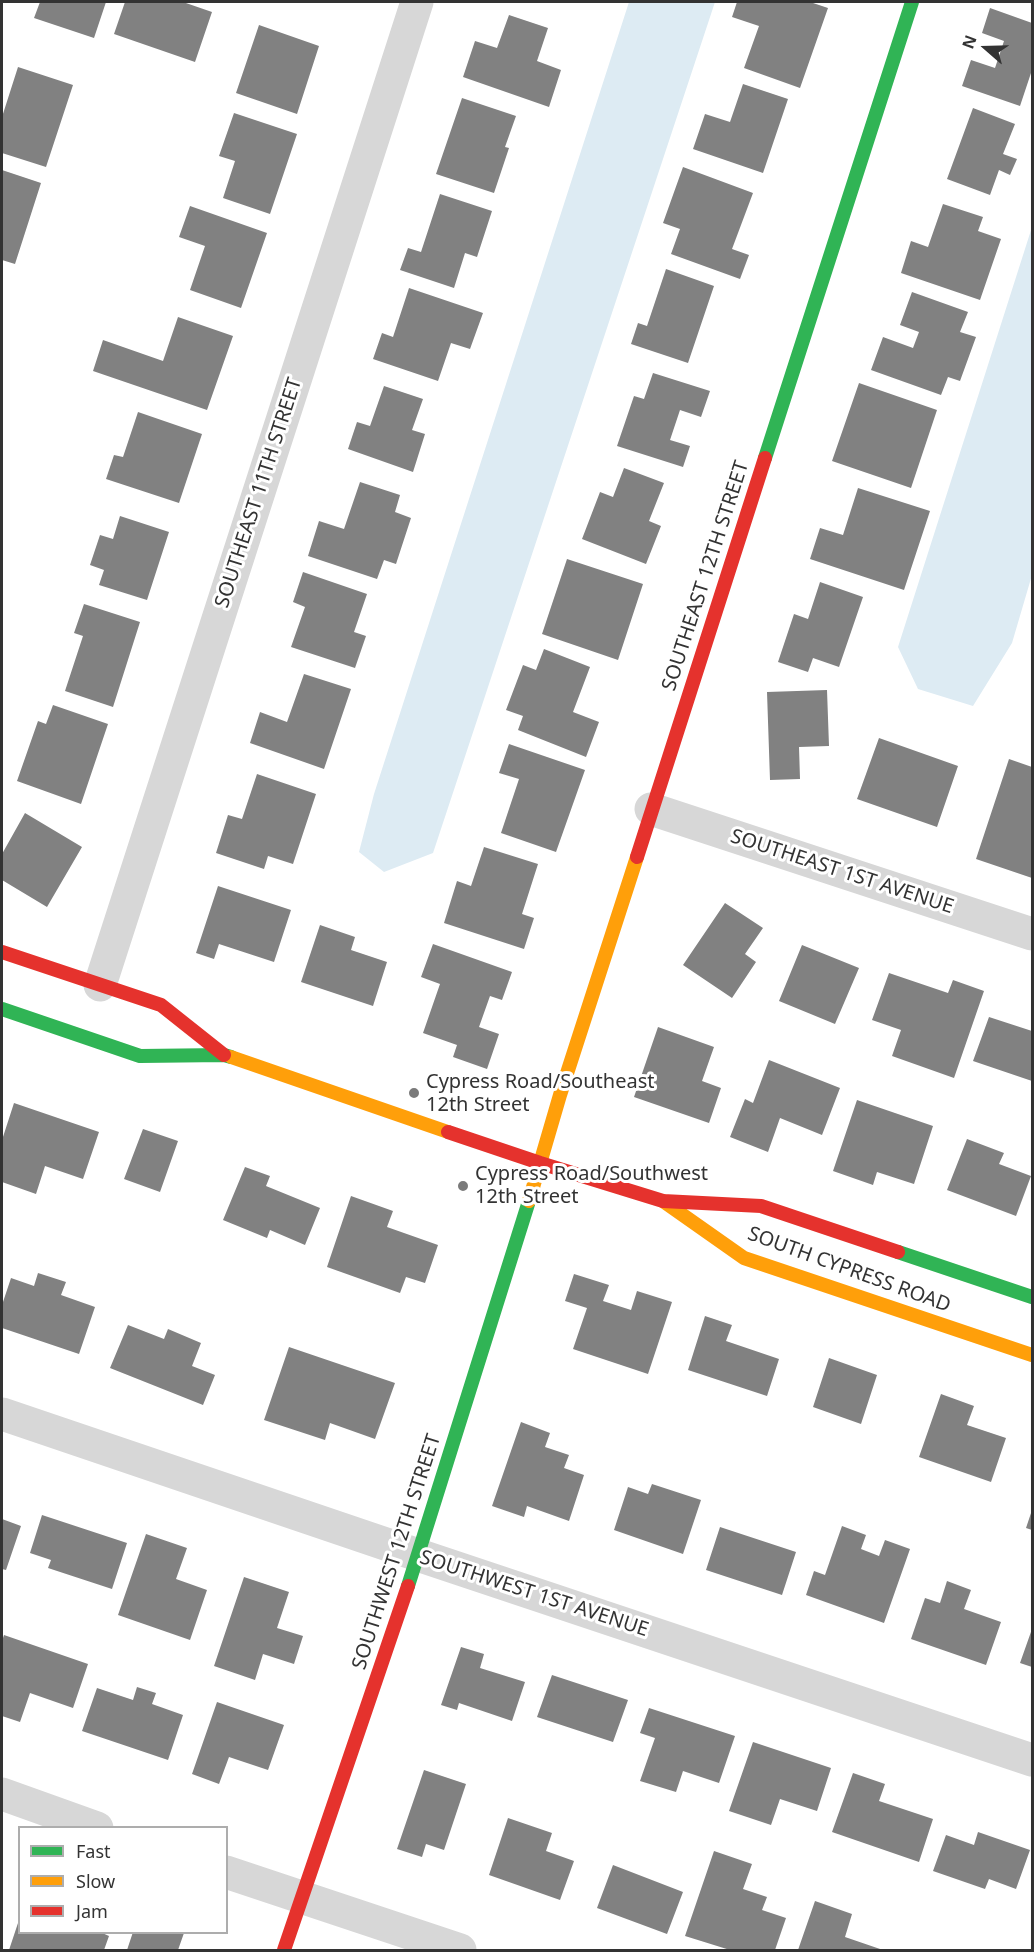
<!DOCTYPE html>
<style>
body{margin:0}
#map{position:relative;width:1034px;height:1952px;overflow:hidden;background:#fff;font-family:"Noto Sans",sans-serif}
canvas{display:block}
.frame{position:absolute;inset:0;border:3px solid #333;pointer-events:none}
.legend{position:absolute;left:18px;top:1826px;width:210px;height:108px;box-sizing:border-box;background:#fff;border:2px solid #adadad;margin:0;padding:8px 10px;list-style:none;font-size:18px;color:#333}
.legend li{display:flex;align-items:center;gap:12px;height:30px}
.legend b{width:30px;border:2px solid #adadad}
.north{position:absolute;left:956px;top:18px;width:60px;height:60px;-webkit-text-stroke:4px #fff;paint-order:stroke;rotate:290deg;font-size:16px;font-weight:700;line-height:24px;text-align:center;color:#333}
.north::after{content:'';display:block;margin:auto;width:21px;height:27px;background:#333;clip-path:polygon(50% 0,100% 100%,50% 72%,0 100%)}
</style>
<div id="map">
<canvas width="1034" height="1952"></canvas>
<div class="frame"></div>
<ul class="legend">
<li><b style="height:8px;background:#30b455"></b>Fast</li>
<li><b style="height:8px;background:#ff9f0a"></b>Slow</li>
<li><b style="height:8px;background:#e5322d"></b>Jam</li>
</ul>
<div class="north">N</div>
</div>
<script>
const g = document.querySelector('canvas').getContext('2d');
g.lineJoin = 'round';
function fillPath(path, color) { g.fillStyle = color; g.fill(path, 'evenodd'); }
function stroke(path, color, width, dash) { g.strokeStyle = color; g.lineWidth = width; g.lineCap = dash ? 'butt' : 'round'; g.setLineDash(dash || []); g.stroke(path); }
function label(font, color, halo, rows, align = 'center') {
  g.font = font + ' "Noto Sans",sans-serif'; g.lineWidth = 6; g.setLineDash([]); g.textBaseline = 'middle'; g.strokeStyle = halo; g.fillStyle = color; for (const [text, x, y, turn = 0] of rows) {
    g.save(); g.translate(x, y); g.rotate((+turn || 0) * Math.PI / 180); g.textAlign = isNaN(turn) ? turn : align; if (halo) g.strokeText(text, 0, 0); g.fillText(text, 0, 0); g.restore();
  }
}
const water = new Path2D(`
 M629,2H715L433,853L384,872L359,852L374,794Z
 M1032,227V575L1012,643L973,706L918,689L898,647Z`);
const building = new Path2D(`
 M40,2H106L94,38L34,18Z
 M125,2H183L212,12L195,62L114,34Z
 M737,2H810L828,8L800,88L744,68L759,26L732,17Z
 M990,8L1032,23V70L1020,106L962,86L971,60L995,68L1004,41L982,33Z
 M509,15L548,28L537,61L561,70L549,107L463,77L475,41L497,48Z
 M259,25L319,46L297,114L236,93Z
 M18,67L73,85L46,167L2,153V117Z
 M743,84L788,99L763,173L693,149L705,114L730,122Z
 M462,98L516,116L505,147L509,148L494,193L436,174Z
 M973,108L1015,124L1003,154L1017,159L1010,175L999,170L990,195L947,179Z
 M234,113L297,134L270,214L223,198L235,161L219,156Z
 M683,167L753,193L732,249L749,255L740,279L671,254L680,229L663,223Z
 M2,170L41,183L15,264L2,260Z
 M440,194L492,211L477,257L465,253L454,288L400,270L408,248L421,252Z
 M943,204L983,217L978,231L1001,239L980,300L901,273L911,241L928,247Z
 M190,206L267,233L241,308L190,290L205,246L179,237Z
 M666,269L714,286L688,363L631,344L638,323L647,326Z
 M409,288L483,313L470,349L451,343L438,381L373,359L382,333L393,337Z
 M912,292L968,312L960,332L976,337L960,381L948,377L941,395L871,370L883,337L913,348L919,332L900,325Z
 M178,317L233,336L207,410L93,371L103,340L163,361Z
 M653,373L710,391L701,417L680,410L670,440L690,446L683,467L617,446L634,396L644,399Z
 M859,383L937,410L911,488L832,461Z
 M384,386L423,399L412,430L425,434L413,472L348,449L357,422L370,426Z
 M138,412L202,434L179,503L106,479L114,455L123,457Z
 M624,468L664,483L649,521L661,526L646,564L582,539L600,492L613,497Z
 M360,482L400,495L395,512L411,518L396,564L384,560L377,579L308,556L319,521L344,529Z
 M858,488L930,511L904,590L810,559L820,528L843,535Z
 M120,516L169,532L147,600L99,585L104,570L90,565L100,535L113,539Z
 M567,559L643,584L618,660L542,634Z
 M303,572L367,594L354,632L366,636L355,668L291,647L305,607L293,602Z
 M820,582L863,597L839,667L813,658L808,672L778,662L794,614L808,619Z
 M84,604L140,622L113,707L65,691L83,636L74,633Z
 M544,649L590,667L573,712L599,722L586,757L518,730L523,716L506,710L523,665L536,670Z
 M304,674L351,689L324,769L250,743L260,712L287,722Z
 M827,690L829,746L799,747L800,779L770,780L767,692Z
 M53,705L108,724L81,804L17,781L38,721L46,724Z
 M879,738L958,766L937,827L857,799Z
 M509,744L585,770L556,852L501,833L519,779L499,773Z
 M1009,759L1032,767V878L976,859Z
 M257,774L316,794L293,864L268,856L264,869L216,853L228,815L242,819Z
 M25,813L82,847L47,907L2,880V854Z
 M484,847L538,864L522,914L534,918L524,949L444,923L457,881L471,886Z
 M218,886L291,910L274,962L219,944L214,959L196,953Z
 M725,903L763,928L745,954L756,962L732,998L683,965Z
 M320,925L355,937L351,950L387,962L373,1006L301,982Z
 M433,944L512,972L502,1000L490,996L479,1027L499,1034L487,1069L453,1057L457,1045L423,1033L440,984L421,977Z
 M802,945L859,968L835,1024L779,1001Z
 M889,973L948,993L953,980L984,991L954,1078L892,1056L901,1030L872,1020Z
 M989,1017L1032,1031V1081L973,1061Z
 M658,1027L714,1047L702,1081L721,1088L709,1123L634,1097Z
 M769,1060L840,1088L822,1135L780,1118L768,1152L730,1137L745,1099L753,1103Z
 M857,1100L933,1126L914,1184L877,1172L873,1185L833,1171Z
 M14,1103L99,1132L83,1179L45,1166L36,1194L2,1182V1140Z
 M143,1129L178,1141L160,1192L124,1179Z
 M967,1139L1004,1153L999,1164L1031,1176L1016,1216L947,1190Z
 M245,1167L270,1176L266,1186L320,1208L305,1245L270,1230L267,1238L223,1220Z
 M351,1196L393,1211L387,1227L438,1245L425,1283L406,1277L400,1293L327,1267Z
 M38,1273L66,1282L61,1295L95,1307L79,1354L2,1328V1305L11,1278L34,1286Z
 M574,1274L609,1285L603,1301L631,1310L637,1291L672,1302L648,1374L573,1349L587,1308L565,1301Z
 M705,1316L732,1325L726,1341L779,1359L767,1396L688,1370Z
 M128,1325L164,1339L168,1329L201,1343L192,1366L215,1375L203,1405L110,1368Z
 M289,1347L395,1383L375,1439L330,1423L325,1440L264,1420Z
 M829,1358L877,1375L861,1424L813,1407Z
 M941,1394L974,1406L967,1425L1006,1438L991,1482L919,1457Z
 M521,1422L550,1433L545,1447L569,1455L564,1468L584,1475L569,1521L527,1506L524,1517L492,1506Z
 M652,1484L701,1500L683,1554L614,1530L628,1487L648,1494Z
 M1032,1510V1530L1026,1528Z
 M42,1515L127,1543L112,1589L48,1568L51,1560L30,1553Z
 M2,1519L21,1526L6,1570L2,1569Z
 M842,1526L866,1535L861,1549L879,1556L885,1540L910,1549L884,1623L806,1595L814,1571L825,1575Z
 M720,1527L796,1552L782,1595L706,1570Z
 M146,1534L187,1548L176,1579L207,1590L190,1640L118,1615Z
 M244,1577L289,1592L277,1628L303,1636L294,1664L263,1654L255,1680L214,1666Z
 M947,1581L971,1590L964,1609L1001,1622L986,1665L911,1639L925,1598L940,1603Z
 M1032,1629V1667L1020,1663Z
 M4,1635L88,1664L73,1708L30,1693L20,1722L2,1716V1641Z
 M461,1647L484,1654L480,1668L525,1682L512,1721L459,1703L457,1710L441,1705Z
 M552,1675L628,1700L613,1742L537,1717Z
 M137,1687L156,1693L152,1704L183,1715L168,1760L82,1731L97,1688L133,1700Z
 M217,1702L284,1725L268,1770L229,1757L219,1784L192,1774Z
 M649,1708L735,1736L719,1783L683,1771L676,1792L640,1781L655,1738L640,1733Z
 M753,1742L831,1768L817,1811L780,1799L771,1825L729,1811Z
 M424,1770L466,1784L444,1850L426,1844L422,1857L397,1849Z
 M853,1773L885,1784L879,1801L933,1819L919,1862L832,1832Z
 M508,1818L552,1833L546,1851L574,1861L560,1900L489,1875Z
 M978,1832L1030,1850L1016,1889L989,1879L985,1889L933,1871L946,1835L974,1845Z
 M714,1851L752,1864L743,1889L767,1897L762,1910L786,1918L775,1950H730L685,1936Z
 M613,1865L683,1892L667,1934L597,1908Z
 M815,1901L852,1914L845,1937L883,1950H798Z
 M19,1920L20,1932H100L109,1936L104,1950H9Z
 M133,1932H183L184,1933L178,1950H127Z`);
const street = new Path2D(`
 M651,809L1032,934
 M100,985L417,2
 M2,1414L418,1555L1032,1760
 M2,1794L97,1828
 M226,1872L460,1950`);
const fast = new Path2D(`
 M765,458L912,2
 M2,1009L140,1056L224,1055L231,1057
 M898,1252L1032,1297
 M408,1586L529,1201`);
const slow = new Path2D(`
 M231,1057L448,1132
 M529,1201L560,1095L637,857
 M663,1201L744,1258L1032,1355`);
const jam = new Path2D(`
 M637,857L765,458
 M2,952L161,1005L224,1055
 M448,1132L540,1163L663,1201L761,1206L898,1252
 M284,1950L408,1586`);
const markers = [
 [414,1093,6,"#7a7a7a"],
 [463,1186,6,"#7a7a7a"]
];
const streetNames = [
 ["SOUTHEAST 11TH STREET",259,493,-72],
 ["SOUTHEAST 12TH STREET",706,576,-72],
 ["SOUTHEAST 1ST AVENUE",842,872,18],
 ["SOUTH CYPRESS ROAD",849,1270,20],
 ["SOUTHWEST 12TH STREET",397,1552,-72],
 ["SOUTHWEST 1ST AVENUE",534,1594,18]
];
const poiNames = [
 ["Cypress Road/Southeast",426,1082],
 ["12th Street",426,1105],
 ["Cypress Road/Southwest",475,1174],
 ["12th Street",475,1197]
];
fillPath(water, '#ddebf3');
fillPath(building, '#818181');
stroke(street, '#d7d7d7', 33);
stroke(fast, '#30b455', 14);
stroke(slow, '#ff9f0a', 14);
stroke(jam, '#e5322d', 14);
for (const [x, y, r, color] of markers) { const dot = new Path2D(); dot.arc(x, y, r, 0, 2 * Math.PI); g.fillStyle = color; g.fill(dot); stroke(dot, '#fff', 2); }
label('20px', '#333', '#fff', streetNames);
label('20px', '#333', '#fff', poiNames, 'left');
</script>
